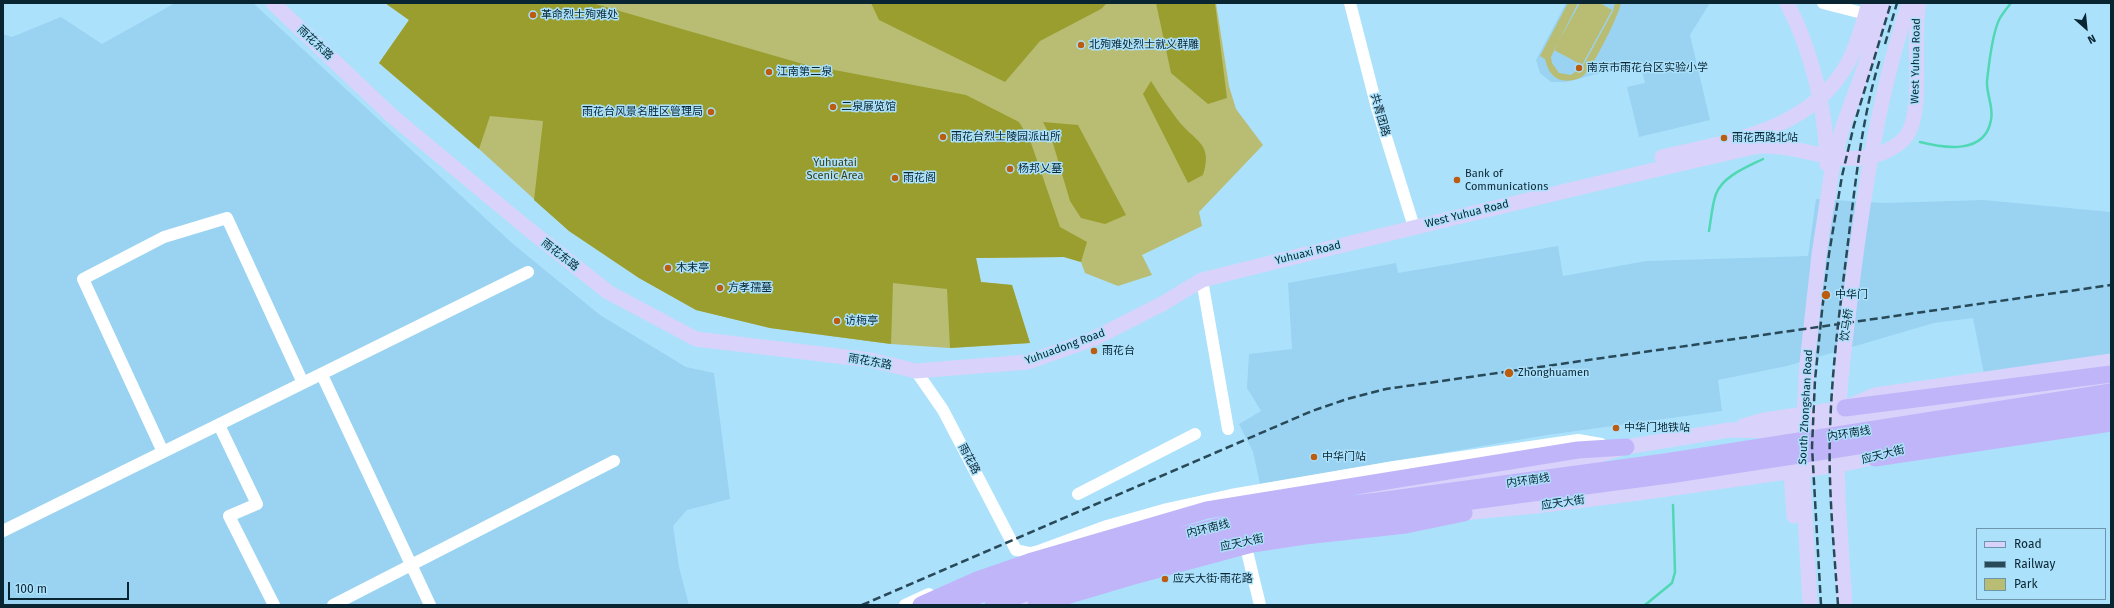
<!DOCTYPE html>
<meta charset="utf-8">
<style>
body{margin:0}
#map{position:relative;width:2114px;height:608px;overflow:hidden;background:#ace1fc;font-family:"Fira Sans",sans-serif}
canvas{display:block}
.frame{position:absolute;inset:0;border:4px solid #092532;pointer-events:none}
.legend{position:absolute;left:1976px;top:528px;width:130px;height:72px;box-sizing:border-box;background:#ace1fc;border:1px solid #6b96ab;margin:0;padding:5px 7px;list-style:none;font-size:12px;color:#092532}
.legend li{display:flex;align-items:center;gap:8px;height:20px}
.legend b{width:20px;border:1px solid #6b96ab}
.north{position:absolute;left:2066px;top:8px;width:40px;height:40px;-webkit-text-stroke:3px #ace1fc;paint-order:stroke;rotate:153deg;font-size:11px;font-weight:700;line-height:16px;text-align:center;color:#092532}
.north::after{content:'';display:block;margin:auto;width:14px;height:18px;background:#092532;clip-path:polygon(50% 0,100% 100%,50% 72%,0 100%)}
.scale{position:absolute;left:8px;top:582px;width:121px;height:18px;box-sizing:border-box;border:2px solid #092532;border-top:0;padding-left:5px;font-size:12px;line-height:14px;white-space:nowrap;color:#092532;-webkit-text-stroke:3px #ace1fc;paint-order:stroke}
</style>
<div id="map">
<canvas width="2114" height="608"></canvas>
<div class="frame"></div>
<ul class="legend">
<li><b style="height:5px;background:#d9d3fb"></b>Road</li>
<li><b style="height:5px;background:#284958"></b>Railway</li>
<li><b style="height:11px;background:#b8bd73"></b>Park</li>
</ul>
<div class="north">N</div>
<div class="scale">100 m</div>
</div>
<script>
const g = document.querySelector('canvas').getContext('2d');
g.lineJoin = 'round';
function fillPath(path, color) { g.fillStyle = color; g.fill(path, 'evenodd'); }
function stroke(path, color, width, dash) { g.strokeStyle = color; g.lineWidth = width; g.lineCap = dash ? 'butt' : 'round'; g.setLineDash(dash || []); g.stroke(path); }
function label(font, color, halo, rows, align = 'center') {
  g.font = font + ' "Fira Sans","Noto Sans SC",sans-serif'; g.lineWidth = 3; g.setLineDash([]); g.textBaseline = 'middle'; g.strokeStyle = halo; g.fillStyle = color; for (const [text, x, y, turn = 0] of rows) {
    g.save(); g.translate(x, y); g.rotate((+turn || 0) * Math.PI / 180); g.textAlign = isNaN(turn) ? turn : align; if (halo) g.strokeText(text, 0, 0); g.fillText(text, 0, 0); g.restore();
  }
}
const built = new Path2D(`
 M175,3H253L513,244L600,315L686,367L714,373L730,499L687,510L673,526L679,567L689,605H3V34L12,37L61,17L102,44Z
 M1566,3H1710L1690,35L1710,120L1639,137L1627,87L1645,83L1640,63L1566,82H1551L1540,73L1536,60Z
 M1816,199L1884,203L1983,200L2111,212V355L1984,374L1973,318L1934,323L1787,366L1718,380L1722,411L1547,435L1260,484L1253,452L1239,424L1261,411L1247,388L1249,354L1292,349L1288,283L1396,263L1398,273L1558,246L1563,276L1646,261L1808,256Z`);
const green = new Path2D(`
 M385,3H1216L1229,86L1236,109L1263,145L1199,212L1202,226L1142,255L1152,275L1118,286L1085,273L1081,262L1064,257L976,258L981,282L1012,285L1030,343L950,348L891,344L770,328L696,310L639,278L569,231L479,149L379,63L409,20Z
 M1568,3H1578L1551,57L1552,63L1559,73L1571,75L1583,66L1613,11L1615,3H1621C1619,15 1593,67 1584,75C1578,81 1566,82 1558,79C1550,75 1547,67 1545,59L1540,56Z
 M1580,3H1600L1612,10L1582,65L1554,50Z`);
const forest = new Path2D(`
 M385,3H592L803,64L966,95L1019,122L1030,140L1060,227L1087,242L1081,262L1064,257L976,258L981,282L1012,285L1030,343L950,348L947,289L893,283L891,344L770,328L696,310L639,278L569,231L534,200L543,121L490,116L479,149L379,63L409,20Z
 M871,3H1107L1101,9L1040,41L1005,82L879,20Z
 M1156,3H1215L1227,98L1208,104L1171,73Z
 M1151,81C1159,94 1168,107 1177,119C1193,141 1214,142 1203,175L1188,183L1143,94Z
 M1043,122L1078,125L1126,215L1105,224L1081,218L1070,201L1052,140Z`);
const stream = new Path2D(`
 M1920,142C1944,148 1985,155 1991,120C1994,108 1986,93 1987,81C1989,64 1992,32 2000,18C2003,13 2007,8 2011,3
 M1709,231C1711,220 1712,205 1716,194C1723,176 1747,167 1763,159
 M1645,605L1672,583L1675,572L1673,505`);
const minor = new Path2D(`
 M1350,3L1377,108L1414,227
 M1823,3L1866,14
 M1202,280L1228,429
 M916,371L943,410L1016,550
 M322,375L430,605
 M219,425L257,504L229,516L274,605
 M163,452L83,279L164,237L227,218L303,383
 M1078,494L1195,434
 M3,531L528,272
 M1244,539L1260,605
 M1016,550L1030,553L1039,551L1107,526L1167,509L1231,495L1394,467L1578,440L1601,444
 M333,605L614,461
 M905,605L929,594`);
const major = new Path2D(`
 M273,3L392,116L527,228L608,292L696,339L871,360L916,371L1028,362L1093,339L1162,304L1202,280C1386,234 1570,189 1754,147C1767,144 1780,147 1793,149C1831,157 1872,169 1904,139C1926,117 1911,35 1919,3
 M1787,3C1812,51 1826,109 1827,164
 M1662,157C1730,141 1810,131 1848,63C1858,44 1863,23 1869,3
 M1838,422C1840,371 1848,320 1854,269C1866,179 1880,90 1909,3
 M1743,426L1764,420L1845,408L1875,395L2111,361
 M1803,436L1807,363L1819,255L1833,163L1842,129L1865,66L1884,3
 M1837,456L1838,498L1845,605
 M1802,460L1810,605
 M1791,472L1794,516
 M1367,492L1580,461L1626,447L1729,430L1779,431L2111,383
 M1451,514L1536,506L1639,493L1844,464L1885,455
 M1019,605L1047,596`);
const highway = new Path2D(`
 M1845,408L2111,374
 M1875,458L2111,423
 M921,605L977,580L1029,562L1207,510L1578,450L1626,447
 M954,605L989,591L1057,569L1126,549L1248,519L1309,509L1378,501L1665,462L2111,392
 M993,605L1023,594L1199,544L1284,526L1676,474L2111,407
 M1036,605L1130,577L1252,544L1305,536L1406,525L1464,513`);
const rail = new Path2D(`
 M1885,44L1897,3
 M862,605L1312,411L1347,399L1386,389L2111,285
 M1821,605L1812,447L1815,380L1822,311L1829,254L1842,176L1854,125L1891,3
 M1838,605C1834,547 1828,488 1830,430C1832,362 1842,293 1850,226C1857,170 1863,114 1880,59`);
const markers = [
 [533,15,4,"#bb5c11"],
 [1081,45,4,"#bb5c11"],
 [1579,68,4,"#bb5c11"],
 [769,72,4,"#bb5c11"],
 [833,107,4,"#bb5c11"],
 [711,112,4,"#bb5c11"],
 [943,137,4,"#bb5c11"],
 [1724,138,4,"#bb5c11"],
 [1010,169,4,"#bb5c11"],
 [895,178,4,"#bb5c11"],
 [1457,180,4,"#bb5c11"],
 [668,268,4,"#bb5c11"],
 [720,288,4,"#bb5c11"],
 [1826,295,5,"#bb5c11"],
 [837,321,4,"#bb5c11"],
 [1094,351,4,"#bb5c11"],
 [1509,373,5,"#bb5c11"],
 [1616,428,4,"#bb5c11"],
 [1314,457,4,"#bb5c11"],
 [1165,579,4,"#bb5c11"]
];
const poiNames = [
 ["革命烈士殉难处",541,15],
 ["北殉难处烈士就义群雕",1089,45],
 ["南京市雨花台区实验小学",1587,68],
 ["江南第二泉",777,72],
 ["二泉展览馆",841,107],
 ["雨花台风景名胜区管理局",703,112,"right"],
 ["雨花台烈士陵园派出所",951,137],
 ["雨花西路北站",1732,138],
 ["杨邦乂墓",1018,169],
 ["Bank of",1465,174],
 ["Communications",1465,187],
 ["雨花阁",903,178],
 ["木末亭",676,268],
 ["方孝孺墓",728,288],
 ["中华门",1835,295],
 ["访梅亭",845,321],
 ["雨花台",1102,351],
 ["Zhonghuamen",1518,373],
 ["中华门地铁站",1624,428],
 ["中华门站",1322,457],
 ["应天大街·雨花路",1173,579]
];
const streetNames = [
 ["雨花东路",315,43,43],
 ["West Yuhua Road",1916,61,-89],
 ["共青团路",1380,115,74],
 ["West Yuhua Road",1467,214,-14],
 ["Yuhuaxi Road",1308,253,-14],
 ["雨花东路",560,255,38],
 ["饮马桥",1847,325,-82],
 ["Yuhuadong Road",1065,347,-20],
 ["雨花东路",870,362,10],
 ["South Zhongshan Road",1806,407,-87],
 ["内环南线",1849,434,-9],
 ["应天大街",1883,455,-14],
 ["雨花路",969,459,62],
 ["内环南线",1528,481,-8],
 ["应天大街",1563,503,-8],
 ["内环南线",1208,529,-14],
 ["应天大街",1242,543,-12]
];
const parkNames = [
 ["Yuhuatai",835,163],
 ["Scenic Area",835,176]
];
fillPath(built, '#99d3f1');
fillPath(green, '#b8bd73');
fillPath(forest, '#9a9e2f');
stroke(stream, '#4fd8b3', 2.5);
stroke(minor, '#fff', 12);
stroke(major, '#d9d3fb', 15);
stroke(highway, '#c0b5f9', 17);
stroke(rail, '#284958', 2.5, [8, 4]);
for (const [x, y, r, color] of markers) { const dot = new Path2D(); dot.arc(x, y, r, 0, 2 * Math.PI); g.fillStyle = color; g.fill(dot); stroke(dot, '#ace1fc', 1.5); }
label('11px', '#092532', '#ace1fc', poiNames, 'left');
label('11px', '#092532', '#ace1fc', streetNames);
label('11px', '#3a3c0f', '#ace1fc', parkNames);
</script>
